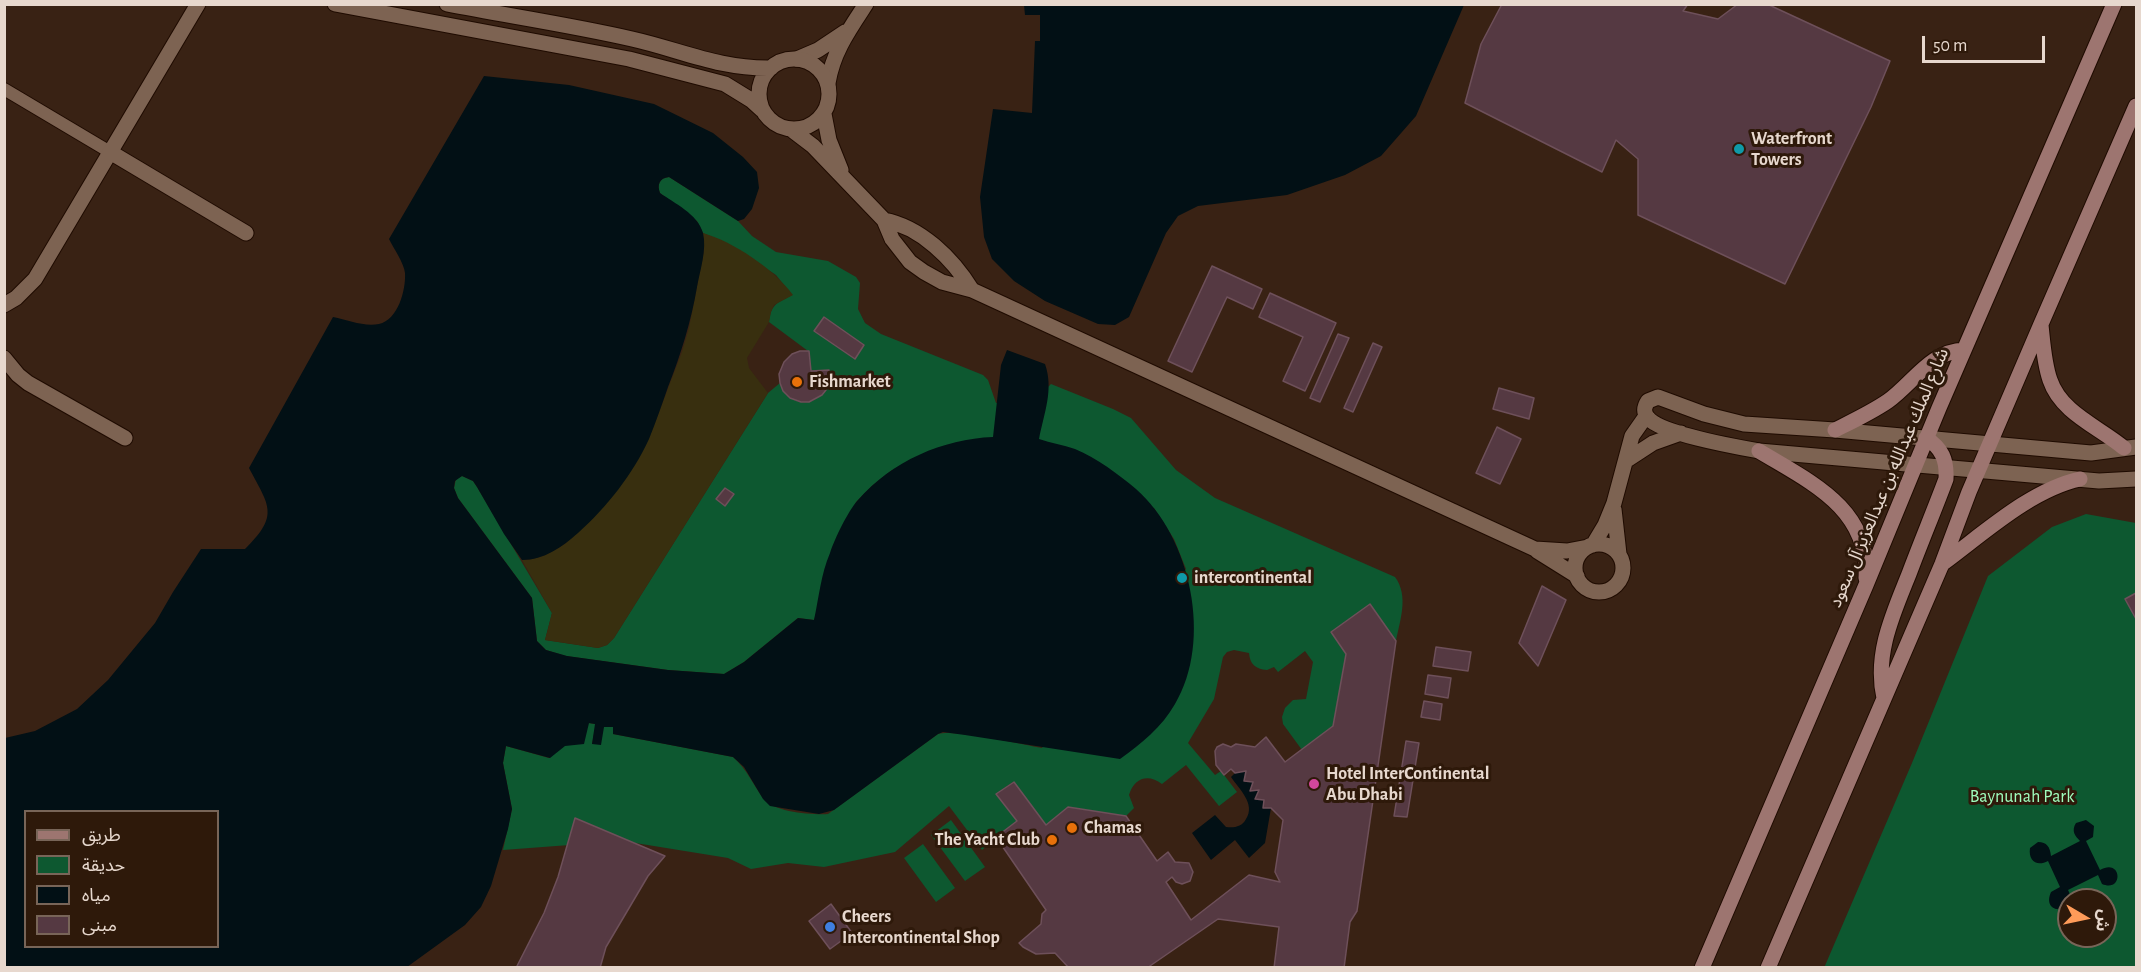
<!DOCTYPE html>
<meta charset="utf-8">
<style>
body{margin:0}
#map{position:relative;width:2141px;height:972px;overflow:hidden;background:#392214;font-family:"Alegreya Sans","Noto Sans Arabic",sans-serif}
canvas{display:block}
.frame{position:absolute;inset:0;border:6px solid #e7d8ce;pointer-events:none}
.legend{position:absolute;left:24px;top:810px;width:195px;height:138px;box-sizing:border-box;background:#2e190a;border:2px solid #786558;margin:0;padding:8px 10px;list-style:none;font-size:18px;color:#e7d8ce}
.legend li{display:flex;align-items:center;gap:12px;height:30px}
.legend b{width:30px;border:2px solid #786558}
.north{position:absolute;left:2057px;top:888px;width:60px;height:60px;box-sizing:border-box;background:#2e190a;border:2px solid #786558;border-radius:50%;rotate:99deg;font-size:16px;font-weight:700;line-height:24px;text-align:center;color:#e7d8ce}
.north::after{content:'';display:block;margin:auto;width:21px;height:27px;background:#fe9b59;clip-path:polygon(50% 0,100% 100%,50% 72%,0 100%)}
.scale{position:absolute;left:1922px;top:36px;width:123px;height:27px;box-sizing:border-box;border:3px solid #e7d8ce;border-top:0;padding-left:8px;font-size:18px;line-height:21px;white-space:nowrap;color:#e7d8ce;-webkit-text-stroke:4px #2e190a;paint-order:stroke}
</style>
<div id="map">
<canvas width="2141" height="972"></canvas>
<div class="frame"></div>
<ul class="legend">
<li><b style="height:8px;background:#9d7570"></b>طريق</li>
<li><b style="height:16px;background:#0d5830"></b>حديقة</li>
<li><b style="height:16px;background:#021015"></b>مياه</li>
<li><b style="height:16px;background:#553942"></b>مبنى</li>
</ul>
<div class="north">ش</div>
<div class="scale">50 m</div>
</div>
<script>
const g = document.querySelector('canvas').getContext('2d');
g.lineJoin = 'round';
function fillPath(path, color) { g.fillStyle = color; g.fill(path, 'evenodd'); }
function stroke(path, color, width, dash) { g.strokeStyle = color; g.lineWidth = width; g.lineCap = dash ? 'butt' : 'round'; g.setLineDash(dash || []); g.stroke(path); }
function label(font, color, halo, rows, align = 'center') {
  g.font = font + ' "Alegreya Sans","Noto Sans Arabic",sans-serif'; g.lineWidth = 6; g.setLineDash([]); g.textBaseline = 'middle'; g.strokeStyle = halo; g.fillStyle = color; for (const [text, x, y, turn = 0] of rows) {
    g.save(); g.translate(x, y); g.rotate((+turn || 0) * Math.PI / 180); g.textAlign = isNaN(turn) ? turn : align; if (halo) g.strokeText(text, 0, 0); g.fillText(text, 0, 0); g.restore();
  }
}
const green = new Path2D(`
 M669,177L738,221L752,236L776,252L828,261L856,277L860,283L858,309L865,323L881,334L983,375L988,380L996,403L1041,394L1051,384L1113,409L1131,418L1176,470L1215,498L1395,577C1409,596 1400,620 1396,641L1370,604L1346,654L1333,726L1302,750L1283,724L1282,717L1285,708L1293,700L1306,699L1313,662L1305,651L1278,672L1274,667L1267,670C1255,669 1250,664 1249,653L1234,650L1227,652L1223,657L1214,699L1188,743L1215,775L1221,771L1237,792L1219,806L1186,765L1162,784C1148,773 1134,778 1129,795L1134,808L1126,816L1068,807L1046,825L1013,782L996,794L1018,821L982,850L949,806L895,852L824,867L788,863L751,869L728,858L623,841L503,850L512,809L503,763L506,746L549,758L588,723L596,724L592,744L604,726L613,727V734L733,757C747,769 753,785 764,799C773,812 812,815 828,814L938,734C956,729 1020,744 1042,748L1186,569L1174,539L1154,508L892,470L873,485L856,502L814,620L798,618L744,662L724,674L668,670L566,656L546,650L537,641L532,598L458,498L454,488L456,479L462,476L473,481L477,487L552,613L545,640L598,648L607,645L614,638L768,393L780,383C794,415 829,405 829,370L811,371L808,351L769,322C771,304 777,303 792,295L776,275L739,250L703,233L697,221L660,193C657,185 659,178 669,177Z
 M2086,514L2136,523V967L1824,968L1912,763L1988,576L2052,527ZM2069,900H2105V936H2069Z
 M951,820L985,867L965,881L931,835Z
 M923,844L955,888L936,902L904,858Z`);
const sand = new Path2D(`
 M703,233C734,242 774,269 793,295L774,305L771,312L769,322L747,358L749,368L768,393L614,638L607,645L598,648L545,640L552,613L522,560C539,560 552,552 566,543L649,438L682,352L689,328L704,251Z`);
const water = new Path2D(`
 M1024,5V4L1464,5L1416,116L1381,156L1345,175L1287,195L1198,206L1178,216L1166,233L1129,317L1115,325L1098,324L1045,301L1014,281L992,259L984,237L980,197L993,109L1032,113L1035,41H1040V15H1025Z
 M484,76L569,85L654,104L713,133L743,157L757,172L759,188L752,209L744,219L738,221L669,177C659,178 657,185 660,193C674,203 698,214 703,233C707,250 700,270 697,287C691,322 681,354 668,387C662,404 656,422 649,439C633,474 607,507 578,533C562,547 544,560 522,560L504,534L477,487L473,481L462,476L455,481L454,488L458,498L532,598L537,641L546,650L567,656L668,670L724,674L744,662L798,618L814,620C819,597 821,574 830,553C835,538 848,511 858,500C892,461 943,439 993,437L1001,365L1007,350L1045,364C1054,390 1044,413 1039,439C1051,443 1063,445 1075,449C1097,458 1118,474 1136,489C1191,537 1213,641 1175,704C1162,727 1141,744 1120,759L965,735L943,732L938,734L834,810L819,814L770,806L763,799L744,767L733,757L613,734V727H604L601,745L592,744L595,724L589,723L584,744L565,746L550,758L506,746L503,763L512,809L508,829L491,886L481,907L465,925L407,967H5V738L35,731L77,709L108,680L155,623L173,592L201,549H245C280,515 269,506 249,468L333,317C348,320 364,327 379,324C398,320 406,290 405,273C404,263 394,249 389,239ZM26,812H218V946H26Z
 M1246,771L1253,782L1250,790H1259L1255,799L1264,800L1263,808H1271L1265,843L1249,858L1235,840L1211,860L1192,833L1215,815L1226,827C1234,828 1242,827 1246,819C1256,804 1239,789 1231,777L1235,773Z
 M2086,820L2094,826L2093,837L2086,841L2100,870C2122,857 2124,893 2102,884L2098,875L2068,890C2081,914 2040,917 2051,892L2060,887L2048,861C2037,867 2028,861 2030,848L2038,842C2047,842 2050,847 2051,856L2080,841C2075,836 2071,831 2076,823Z`);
const building = new Path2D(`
 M1502,4H1688L1683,11L1718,19L1738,4H1767L1890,61L1871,107L1785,284L1638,215V159L1616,140L1602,172L1465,103L1481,44Z
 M1212,266L1262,289L1253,309L1227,297L1192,372L1168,361Z
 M1270,293L1336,323L1305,391L1283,381L1303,337L1259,317Z
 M824,317L864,345L855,359L814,331Z
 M1338,334L1349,338L1320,402L1310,398Z
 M1373,343L1382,347L1353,412L1344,408Z
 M800,351H809L811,371L829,370V382L826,390L822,395L809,402H801L790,398L783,391L780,383L779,374L784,362L792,354Z
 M1499,388L1534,398L1529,419L1493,409Z
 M1497,427L1521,439L1500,484L1476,473Z
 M725,488L734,494L725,506L716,499Z
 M1542,586L1566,600L1538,666L1519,643Z
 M2136,593V619L2125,599Z
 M1370,604L1396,641L1357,911L1350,922L1344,968H1274L1279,927L1218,919L1147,968H1069L1055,953L1036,954L1023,947L1019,943L1041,924L1042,914L1046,910L996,837L1017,821L996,794L1014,782L1046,825L1068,807L1126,816L1157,861L1168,852L1175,862L1189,863L1193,872L1190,881L1182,884L1176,882L1172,877L1166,882L1191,920L1249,875L1280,882L1275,872L1283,820L1271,808H1263L1264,800L1255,799L1259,790L1250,791L1253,782L1244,781L1246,771L1235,773L1231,769L1224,775L1216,765L1215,751L1217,747L1223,744L1231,747L1236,744L1255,747L1266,737L1285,762L1333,726L1346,654L1331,632Z
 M1436,647L1471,652L1468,671L1433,666Z
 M1428,675L1451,678L1448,698L1425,694Z
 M1424,701L1442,704L1440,720L1421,717Z
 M1406,741L1419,743L1407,817L1394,816Z
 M575,818L665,856L648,876L606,947L600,968H516L544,913L558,877Z
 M831,904L852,933L830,949L809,921Z`);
const pedestrian = new Path2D(`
 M4,89L110,152`);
const minor = new Path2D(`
 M797,59L818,50L845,32
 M828,83C833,52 849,30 866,4
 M110,152L246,233
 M4,305L16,298L35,279L198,4
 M4,358L18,375L28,383L125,438`);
const tertiary = new Path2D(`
 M335,4L629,59L725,84L751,100L762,110
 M447,4C509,16 571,25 632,39C681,50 719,69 771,68
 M759 94a35 35 0 1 1 70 0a35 35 0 1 1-70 0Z
 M824,114L829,140L841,170
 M792,130L813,146L884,220L892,239L910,262L924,272L942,282L972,290L1535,549L1567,551L1588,547
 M884,220C921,227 953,259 972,290
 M2136,447L2091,453L1835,430L1744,424L1704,414L1658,397L1648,401C1644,407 1643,412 1648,418C1662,434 1737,447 1759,451L2099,481L2136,479
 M1627,460L1653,443L1681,433
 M1614,509L1619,554
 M1575 568a24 24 0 1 1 48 0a24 24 0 1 1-48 0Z
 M1593,545L1605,525L1614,503L1632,436L1646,416
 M1537,551L1577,576`);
const secondary = new Path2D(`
 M2041,325C2043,343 2044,363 2050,380C2061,413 2099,427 2124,448
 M1835,430C1853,421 1872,412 1888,401C1913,383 1931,351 1964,350
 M1759,451C1810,482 1870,508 1866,578
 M1942,564C1983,534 2030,490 2080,479
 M1884,698C1874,654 1893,614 1909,574C1921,542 1934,511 1946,479C1947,460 1942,448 1926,438
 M1702,968L1866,585L1939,408L2114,4
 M1768,968L1942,564L1969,492L2041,324L2136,106`);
const markers = [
 [1739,149,6,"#0f9aa8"],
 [797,382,6,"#e8710a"],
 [1182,578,6,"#0f9aa8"],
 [1314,784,6,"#d1479c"],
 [1072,828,6,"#e8710a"],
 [1052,840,6,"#e8710a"],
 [830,927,6,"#3f7fe0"]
];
const poiNames = [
 ["Waterfront",1751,139],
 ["Towers",1751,160],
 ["Fishmarket",809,382],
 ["intercontinental",1194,578],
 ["Hotel InterContinental",1326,774],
 ["Abu Dhabi",1326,795],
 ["Chamas",1084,828],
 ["The Yacht Club",1040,840,"right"],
 ["Cheers",842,917],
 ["Intercontinental Shop",842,938]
];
const streetNames = [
 ["شارع الملك عبدالله بن عبدالعزيز آل سعود",1889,478,-67]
];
const parkNames = [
 ["Baynunah Park",2022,797]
];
fillPath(green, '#0d5830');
fillPath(sand, '#382f0f');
fillPath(water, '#021015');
fillPath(building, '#553942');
stroke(building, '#6e505a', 1.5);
stroke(pedestrian, '#1f0b01', 14);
stroke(minor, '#1f0b01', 17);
stroke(tertiary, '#1f0b01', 17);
stroke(secondary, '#1f0b01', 17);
stroke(pedestrian, '#7d6352', 12);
stroke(minor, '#7d6352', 15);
stroke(tertiary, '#7d6352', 15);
stroke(secondary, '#9d7570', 15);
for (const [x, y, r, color] of markers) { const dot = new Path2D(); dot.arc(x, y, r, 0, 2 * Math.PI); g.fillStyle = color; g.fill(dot); stroke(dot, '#2e190a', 2); }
label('bold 18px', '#e7d8ce', '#2e190a', poiNames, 'left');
label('18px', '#e7d8ce', '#2e190a', streetNames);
label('18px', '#9ffdbd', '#2e190a', parkNames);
</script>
